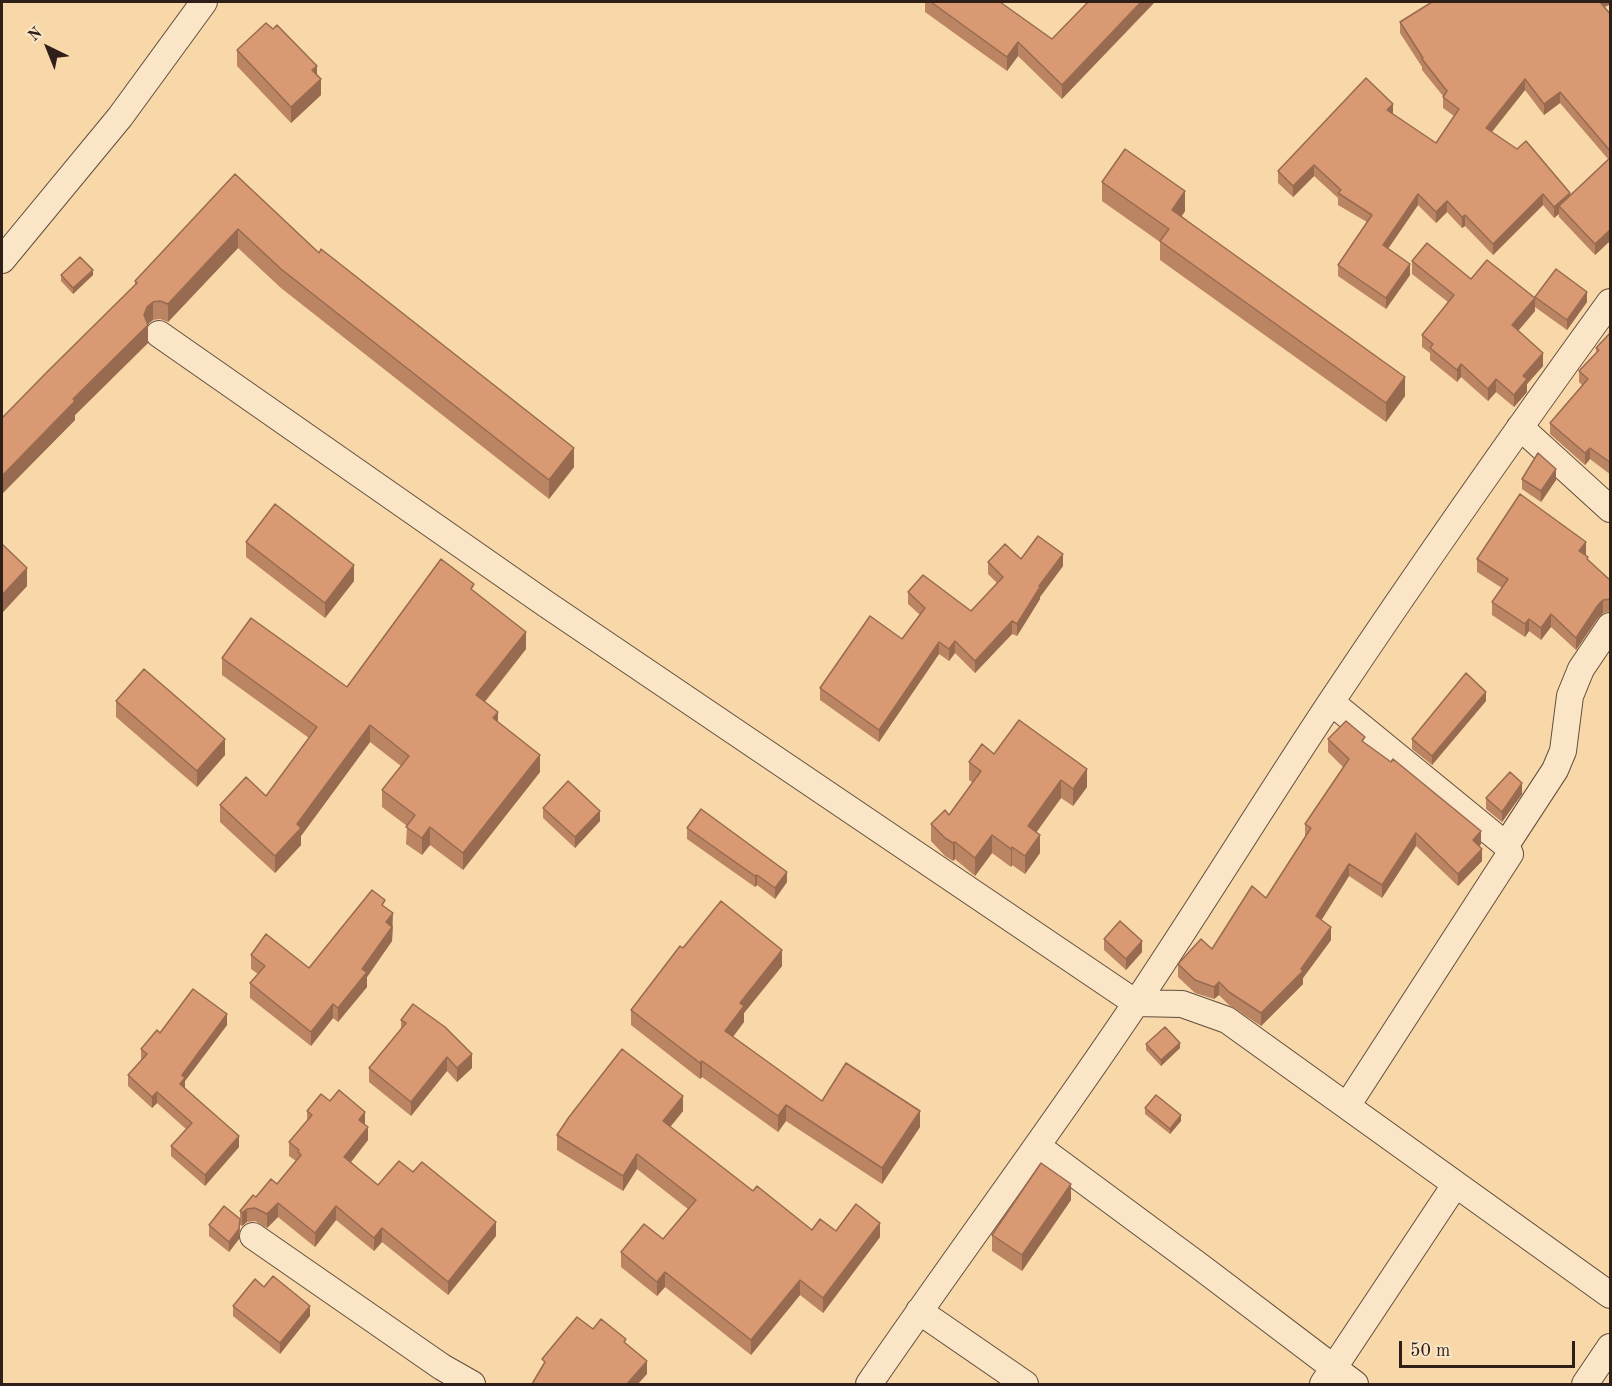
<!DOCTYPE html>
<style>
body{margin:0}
#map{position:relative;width:1612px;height:1386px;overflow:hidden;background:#f8d7a9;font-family:"Old Standard TT",serif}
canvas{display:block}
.frame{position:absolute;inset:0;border:3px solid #2e2018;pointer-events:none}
.north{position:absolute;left:18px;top:18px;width:60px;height:60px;-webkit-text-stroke:4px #fae5c7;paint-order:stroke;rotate:317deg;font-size:16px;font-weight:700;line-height:24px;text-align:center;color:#2e2018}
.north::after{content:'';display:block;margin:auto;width:21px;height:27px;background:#2e2018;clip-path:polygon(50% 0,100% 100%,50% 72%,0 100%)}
.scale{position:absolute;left:1399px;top:1341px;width:176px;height:27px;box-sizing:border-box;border:3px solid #2e2018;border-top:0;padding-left:8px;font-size:18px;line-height:21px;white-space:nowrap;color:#2e2018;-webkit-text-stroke:4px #fae5c7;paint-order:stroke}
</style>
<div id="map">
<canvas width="1612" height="1386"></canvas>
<div class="frame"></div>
<div class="north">N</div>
<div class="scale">50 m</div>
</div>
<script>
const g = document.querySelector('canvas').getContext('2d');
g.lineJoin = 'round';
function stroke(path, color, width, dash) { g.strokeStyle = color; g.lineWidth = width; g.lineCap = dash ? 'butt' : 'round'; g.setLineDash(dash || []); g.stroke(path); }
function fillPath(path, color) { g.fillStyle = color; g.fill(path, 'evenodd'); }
const street = new Path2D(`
 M2,260L120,117L204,2
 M159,334L546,604L1136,1003L1182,1004L1227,1020L1610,1295
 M1520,427L1610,509
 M1331,702L1506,845L1510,854L1347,1106
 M1506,845L1555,770L1563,751L1570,696L1581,669L1610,626
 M1037,1146L1202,1268L1355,1384
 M253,1236L442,1367L472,1384
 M919,1311L1025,1384
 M869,1384C956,1257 1048,1134 1134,1006C1201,906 1264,803 1331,702C1421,567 1515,433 1610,302
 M1323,1384L1455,1185
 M1585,1384L1610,1347`);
const wall = new Path2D(`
 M925,2H1000L1052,39L1088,2L1062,99L1018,56L1007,71L925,12Z
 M1611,2V4L1604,7L1611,15V240L1595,255L1559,217V214L1554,218L1543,205L1493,255L1465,226L1462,228L1447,212L1436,223L1418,205L1388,249L1410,275L1386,309L1338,276V265L1367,222L1338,205V198L1314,176L1293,197L1278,183V171L1393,114L1436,143L1454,116L1443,108V96L1422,70V67L1400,33V22ZM1525,90L1544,115L1560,103L1608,159L1570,195L1492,132Z
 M237,50L321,95L291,123L237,66Z
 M235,174L319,253L574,467L549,499L281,288L238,248L168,322L160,319L153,320L148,324V343L75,415V420L2,494V418L135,286V281Z
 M1102,182L1185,211L1182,216L1405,396L1386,422L1160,260V242L1102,201Z
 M1412,261L1471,279L1535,311L1518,331L1543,366L1527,384V392L1514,407L1496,392L1488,401L1461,377L1457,382L1430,360V353L1422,347V335L1448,302L1412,274Z
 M61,275H93L73,294L61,281Z
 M1535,297L1587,302L1567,330L1535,307Z
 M1611,332V475L1590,459L1585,465L1550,434V423L1582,385L1579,382V371L1596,353V348Z
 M1522,479L1556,480L1541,502L1522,489Z
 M246,542L354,581L325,618L246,557Z
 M2,544L27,586L3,612L2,611Z
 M1586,554L1588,560L1611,581V611L1603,613L1598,618L1576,650L1551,627L1541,640L1529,631L1525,637L1492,615V602L1502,588L1477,572V559Z
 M1021,559L1063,566L1040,597V599L1017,636L1012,634L975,673L955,653L949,661L939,654L879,742L820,700V688L902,639L920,615L908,604V592L971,611L997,583L988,574V562Z
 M474,592L526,649L485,702L498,722L540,772L463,870L430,845L422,855L406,844L407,826L382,807V790L401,766L370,742L301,836V845L275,873L220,822V805L266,796L309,738L222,675V658L347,687Z
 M116,701L225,755L197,787L116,717Z
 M1486,701L1432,765L1412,749V739Z
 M1328,739L1365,743L1481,844L1479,846L1482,861L1458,886L1416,846L1382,898L1349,876L1321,920L1331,940L1303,978V984L1261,1026L1229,1005L1219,995L1214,999L1195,993L1178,977V964L1212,949L1266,898L1305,837V824L1343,767L1328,752Z
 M994,754L1087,787L1073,806L1061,798L1036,832L1040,853L1025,874L1012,865L1011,867L992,853L975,876L955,859L953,861L945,856L931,841V824L949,815L973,783L969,780V762Z
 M1522,794L1502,822L1486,809V798Z
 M543,808L600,821L575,848L543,818Z
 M687,828L787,882L775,899L757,885L755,887L687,839Z
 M385,907L393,927L392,941L367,977V987L338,1022L333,1018L311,1046L250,998V983L258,974L251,969V955L309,968Z
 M1104,939L1142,952L1126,970L1104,950Z
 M683,948L782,966L744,1013V1022L733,1037L822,1101L920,1127L882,1184L786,1121L778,1132L702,1077L700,1079L631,1025V1010Z
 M401,1020L472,1068L457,1082L447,1071L411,1116L369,1082V1068L401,1029Z
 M227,1025L185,1081V1088L239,1147L205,1186L171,1156V1146L186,1129L157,1103L152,1108L128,1086V1075L141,1060V1049L160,1033Z
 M1146,1044L1180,1048L1161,1066L1146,1050Z
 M330,1101L365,1125L368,1140L351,1162L378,1185L496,1236L448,1295L382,1242L374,1251L336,1220L315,1247L278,1217L267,1228L255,1221L247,1222L242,1226L240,1225V1211L256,1197L277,1184L296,1161L289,1156V1142L307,1121V1111Z
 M1145,1108L1181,1121L1170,1134L1145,1114Z
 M683,1111L670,1127L753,1191L812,1230L836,1231L880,1237L823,1313L800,1295L751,1355L665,1287L657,1296L621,1267V1252L663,1239L688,1209L637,1169L623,1191L557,1150V1135Z
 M1071,1200L1022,1271L992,1251V1235Z
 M209,1225L240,1230L239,1239L229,1252L209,1236Z
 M264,1287L310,1316L280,1354L233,1316V1306Z`);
const shadedWall = new Path2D(`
 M1141,2H1155L1062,99V85Z
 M1598,2H1611V4L1598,10Z
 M1018,42V56L1007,71V57Z
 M317,66V82L312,70Z
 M321,79V95L291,123V107Z
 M1525,79V90L1486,139V128Z
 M1560,92V103L1544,115V104Z
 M1393,104V115L1387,110Z
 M1314,165V176L1293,197V186Z
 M1185,191V211L1172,229V210Z
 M1570,193V204L1559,206V214L1554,218V207Z
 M1418,194V205L1383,256V245Z
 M1543,194V205L1493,255V244Z
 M1447,201V212L1436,223V212Z
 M1465,215V226L1462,228V217Z
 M238,229V248L168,322V304Z
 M1611,229V240L1595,255V244Z
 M1410,264V275L1386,309V298Z
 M93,270V275L73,294V288Z
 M1587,292V302L1567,330V320Z
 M1535,298V311L1512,338V325Z
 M153,302V320L147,325H148V343L75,415V420L2,494V476L73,399L144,315L147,307Z
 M1543,353V366L1527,384V392L1514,407V395L1523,376Z
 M1461,364V377L1457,382V370Z
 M1405,377V396L1386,422V403Z
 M1496,379V392L1488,401V389Z
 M574,448V467L549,499V480Z
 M1590,448V459L1585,465V453Z
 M1556,469V480L1541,502V491Z
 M1586,542V554L1579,563V551Z
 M1063,554V566L1040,597V599L1017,636V624L1039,586Z
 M354,565V581L325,618V603Z
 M27,568V586L3,612V594Z
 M1603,600V613L1598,618L1576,650V638L1598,605Z
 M1551,614V627L1541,640V628Z
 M1529,619V631L1525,637V624Z
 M1012,621V634L975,673V661Z
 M526,632V649L476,712V695Z
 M955,641V653L949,661V649Z
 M939,642V654L879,742V730Z
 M1486,692V701L1432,765V756Z
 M498,712V729L493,718Z
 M370,725V742L301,836V845L275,873V856L297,824Z
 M225,739V755L197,787V771Z
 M540,755V772L463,870V853Z
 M1087,769V787L1073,806V789Z
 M1061,780V798L1028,844V826Z
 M1522,783V794L1502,822V812Z
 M600,811V821L575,848V837Z
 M430,827V845L422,855V838Z
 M1481,831V844L1473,852V840Z
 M1416,833V846L1382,898V885Z
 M992,835V853L975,876V858Z
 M1040,835V853L1025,874V856Z
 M955,842V859L953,861V843Z
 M1012,847V865L1011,867V849Z
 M1482,849V861L1458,886V874Z
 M1349,864V876L1316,929V916Z
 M787,872V882L775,899V888Z
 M757,875V885L755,887V876Z
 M393,913L392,941L367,977V987L338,1022V1008L362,969L386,922Z
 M1331,927V940L1303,978V984L1261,1026V1013L1301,969Z
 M1142,941V952L1126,970V959Z
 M782,950V966L744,1013V1022L725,1047V1031L740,1003Z
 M1219,982V995L1214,999V987Z
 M333,1004V1018L311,1046V1032Z
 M227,1014V1025L185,1081V1089L180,1084L182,1075Z
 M1180,1043V1048L1161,1066V1060Z
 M472,1054V1068L457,1082V1068Z
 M447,1057V1071L411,1116V1102Z
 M702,1061V1077L700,1079V1063Z
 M157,1092V1103L152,1108V1097Z
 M683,1096V1111L663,1136V1121Z
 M786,1105V1121L778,1132V1116Z
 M920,1111V1127L882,1184V1168Z
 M365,1112V1126L359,1120Z
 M1181,1115V1121L1170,1134V1129Z
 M368,1127V1140L344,1171V1157Z
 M239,1136V1147L205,1186V1175Z
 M637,1154V1169L623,1191V1176Z
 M1071,1184V1200L1022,1271V1255Z
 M278,1203V1217L267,1228V1214Z
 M336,1206V1220L315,1247V1233Z
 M247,1209V1222L242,1226V1213Z
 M240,1219L239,1239L229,1252V1242Z
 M496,1222V1236L448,1295V1282Z
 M880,1223V1237L823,1313V1298Z
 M382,1228V1242L374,1251V1238Z
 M665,1272V1287L657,1296V1282Z
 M800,1280V1295L751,1355V1340Z
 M310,1306V1316L280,1354V1343Z
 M647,1361V1374L638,1384H627Z`);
const building = new Path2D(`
 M931,2H1000L1052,39L1088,2H1141L1062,85L1018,42L1007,57Z
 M1432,2H1600L1611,15V152L1560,92L1544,104L1525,79L1486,128L1517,149L1526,141L1570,193L1554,207L1543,194L1493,244L1465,215L1462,217L1447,201L1436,212L1418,194L1383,245L1410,264L1386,298L1338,265L1372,215L1338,193L1341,190L1314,165L1293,186L1278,171L1366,78L1393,104L1387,110L1436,143L1459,109L1443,97L1447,91L1422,59L1423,58L1400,22Z
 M266,23L273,29L277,25L317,66L312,70L321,79L291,107L237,50Z
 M1125,149L1185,191L1172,210L1405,377L1386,403L1160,241L1169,229L1102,182Z
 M1611,157V229L1595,244L1559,206Z
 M235,174L319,253L321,249L574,448L549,480L281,269L238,229L168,304L160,301L153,302L147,307L144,315L148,325L73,399L75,401L2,476V418L47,372L137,283L135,281Z
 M1427,243L1471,279L1487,260L1535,298L1512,325L1543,353L1523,376L1527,379L1514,395L1496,379L1488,389L1461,364L1457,370L1430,348L1433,344L1422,335L1454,295L1412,261Z
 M80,257L93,270L73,288L61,275Z
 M1556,269L1587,292L1567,320L1535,297Z
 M1611,332V463L1590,448L1585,453L1550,423L1588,379L1579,371L1599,350L1596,348Z
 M1538,453L1556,469L1541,491L1522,479Z
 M1520,494L1586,542L1579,551L1588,557L1587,559L1611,581V599L1603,600L1598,605L1576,638L1551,614L1541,628L1529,619L1525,624L1492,602L1508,579L1477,559Z
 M275,504L354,565L325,603L246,542Z
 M1038,536L1063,554L1039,586L1040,587L1017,624L1012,621L975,661L955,641L949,649L939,642L879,730L820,688L870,616L902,639L925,608L908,592L923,575L971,611L1003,577L988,562L1005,544L1021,559Z
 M2,544L27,568L3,594L2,593Z
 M441,559L474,584L471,589L526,632L476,695L498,712L493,718L540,755L463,853L430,827L422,838L406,827L415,815L382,790L409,756L370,725L297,824L301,828L275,856L220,805L246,777L266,796L317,727L222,658L251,618L347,687Z
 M144,669L225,739L197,771L116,701Z
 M1466,673L1486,692L1432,756L1412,739Z
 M1019,720L1087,769L1073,789L1061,780L1028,826L1040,835L1025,856L1012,847L1011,849L992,835L975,858L955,842L953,843L945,838L931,824L945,810L949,815L981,771L969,762L982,744L994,754Z
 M1346,721L1365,737L1362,741L1391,762L1393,759L1481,831L1473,840L1482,849L1458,874L1416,833L1382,885L1349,864L1316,916L1331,927L1301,969L1303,971L1261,1013L1229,992L1219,982L1214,987L1195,980L1178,964L1201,939L1212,949L1252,886L1266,898L1311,828L1305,824L1349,759L1328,739Z
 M1510,772L1522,783L1502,812L1486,798Z
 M568,781L600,811L575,837L543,808Z
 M701,809L787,872L775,888L757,875L755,876L687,828Z
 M372,890L385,900L382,905L393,913L386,922L392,927L362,969L367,972L338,1008L333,1004L311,1032L250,983L265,966L251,955L266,934L309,968Z
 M721,901L782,950L740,1003L744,1006L725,1031L822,1101L846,1063L920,1111L882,1168L786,1105L778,1116L702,1061L700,1063L631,1010L680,946L683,948Z
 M1120,921L1142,941L1126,959L1104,939Z
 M193,989L227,1014L182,1075L185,1078L180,1084L239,1136L205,1175L171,1146L192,1123L157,1092L152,1097L128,1075L147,1054L141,1049L157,1030L160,1033Z
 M413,1004L445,1027L472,1054L457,1068L447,1057L411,1102L369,1068L406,1023L401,1020Z
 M1165,1027L1180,1043L1161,1060L1146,1044Z
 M622,1049L683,1096L663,1121L753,1191L757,1186L812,1230L820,1219L836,1231L856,1204L880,1223L823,1298L800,1280L751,1340L665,1272L657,1282L621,1252L644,1224L663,1239L696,1200L637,1154L623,1176L557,1135L569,1117Z
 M339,1090L365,1112L359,1120L368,1127L344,1157L378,1185L399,1161L413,1172L422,1162L496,1222L448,1282L382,1228L374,1238L336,1206L315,1233L278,1203L267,1214L255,1208L247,1209L242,1213L240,1211L253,1195L256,1197L271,1179L277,1184L301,1155L298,1152L299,1150L289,1142L312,1115L307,1111L321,1094L330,1101Z
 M1156,1095L1181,1115L1170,1129L1145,1108Z
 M1041,1163L1071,1184L1022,1255L992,1235Z
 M224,1206L240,1219L239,1229L229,1242L209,1225Z
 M273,1276L310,1306L280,1343L233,1306L255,1279L264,1287Z
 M577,1317L593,1329L601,1319L626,1339L624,1342L647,1361L627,1384H532L545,1362L542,1359Z`);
stroke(street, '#604e3c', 28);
stroke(street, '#fae5c7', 26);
fillPath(wall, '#bb8462');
fillPath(shadedWall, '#986b50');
fillPath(building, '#d99972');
stroke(building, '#986b50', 1.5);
</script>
